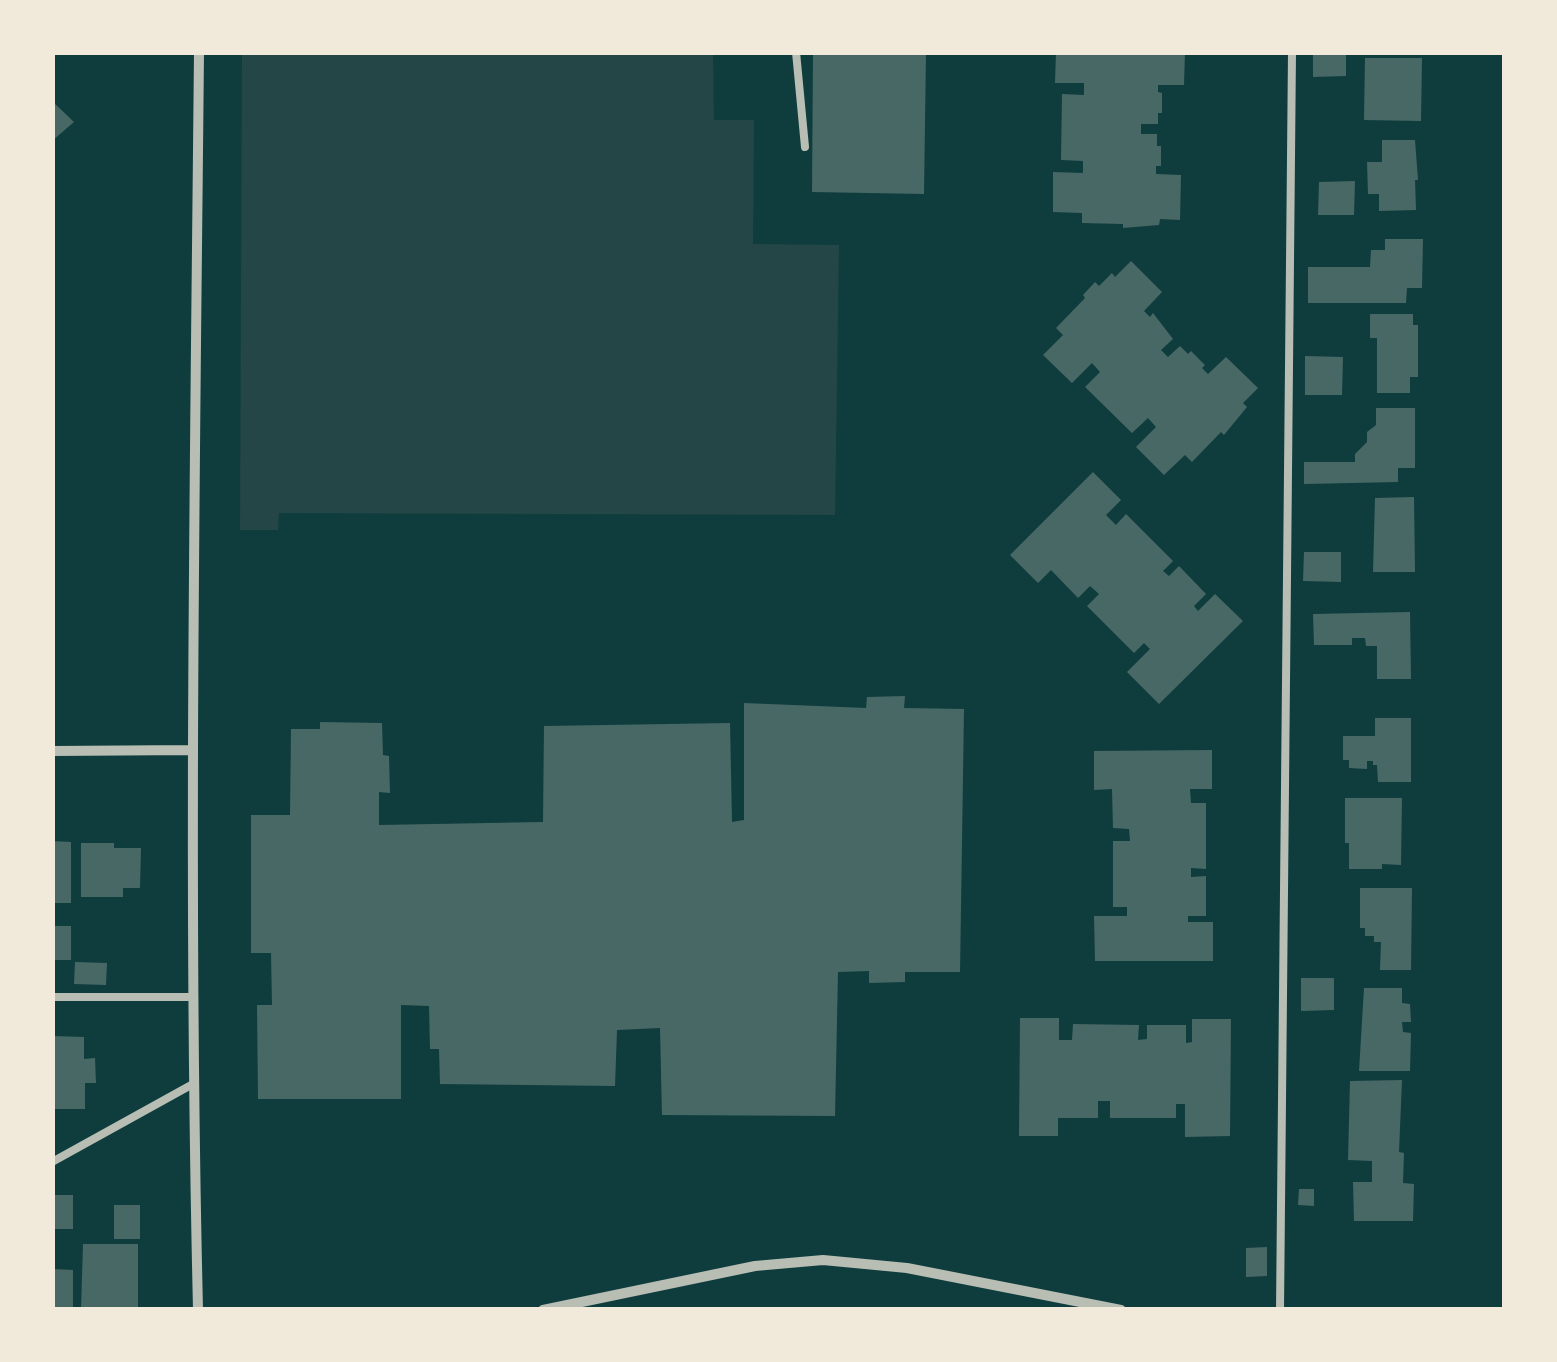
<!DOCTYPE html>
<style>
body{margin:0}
#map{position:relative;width:1557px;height:1362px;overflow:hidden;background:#0f3d3e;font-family:"Roboto Condensed",sans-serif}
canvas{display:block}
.frame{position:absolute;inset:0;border:55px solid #f1e9da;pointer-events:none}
</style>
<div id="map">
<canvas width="1557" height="1362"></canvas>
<div class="frame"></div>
</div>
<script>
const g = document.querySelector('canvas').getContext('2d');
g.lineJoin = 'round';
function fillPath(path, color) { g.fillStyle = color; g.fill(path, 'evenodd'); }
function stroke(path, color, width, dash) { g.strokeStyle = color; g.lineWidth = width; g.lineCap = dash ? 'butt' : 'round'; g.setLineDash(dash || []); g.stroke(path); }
const green = new Path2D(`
 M242,53H713L714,120H754L753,244L839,245L835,515L279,513L278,530H240Z`);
const building = new Path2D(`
 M813,52H926L924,194L812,192Z
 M1056,52H1185L1184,85H1158V92L1162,93V113H1158V124H1141V134H1157V146H1161V166H1156V174L1181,175L1180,220L1160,219L1159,225L1123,228V224L1082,223V213L1053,212V172L1083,173V161L1061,160L1062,94L1084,95V83H1055Z
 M1313,52H1346V76L1313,77Z
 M1365,58H1422L1421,121L1364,120Z
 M52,101L74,122L52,141Z
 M1382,140H1415L1418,180H1415L1416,210L1379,211V194H1368L1367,162H1382Z
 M1355,181L1354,215H1318L1319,182Z
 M1385,239H1423L1422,288H1407L1406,303H1308V267H1370L1371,250H1385Z
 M1131,261L1162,292L1144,311L1150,317L1153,313L1173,339L1161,350L1168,357L1180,346L1188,354L1191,351L1205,365L1202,368L1208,374L1226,357L1258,388L1243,403L1247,407L1224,435L1221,432L1192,462L1185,455L1164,475L1136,447L1156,427L1148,418L1132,433L1085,387L1100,372L1092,363L1072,383L1043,355L1063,335L1056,328L1085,298L1083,295L1095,282L1099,286L1112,273L1115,277Z
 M1370,314H1413V325H1418V377H1410V393H1377V338H1370Z
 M1305,356L1343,357L1342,395H1305Z
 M1376,408H1415V468H1398V482L1304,484V462H1355V454L1367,442V432L1376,425Z
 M1093,472L1121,500L1106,515L1116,525L1126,514L1173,561L1163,571L1169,576L1179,566L1206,594L1194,606L1198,611L1215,594L1243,621L1159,704L1127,672L1150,649L1144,643L1134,653L1087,606L1099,594L1090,586L1078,598L1051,570L1038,583L1010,555Z
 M1414,497L1415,572H1373L1375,498Z
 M1304,552H1341V582L1303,581Z
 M1410,612L1411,679H1377V646H1366L1365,638H1352V645H1314L1313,614Z
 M905,696L904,708L964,709L960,972H905V982L869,983V971L838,972L835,1116L662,1115L660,1028L617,1030L615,1086L440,1084L439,1049H430L429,1006L401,1005V1099H258L257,1005H272L271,953H251V815H290L291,729H320V722L382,723L383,755L389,756L390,793L379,792V825L543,822L544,726L730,723L732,822L744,820V703L866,708L867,697Z
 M1375,718H1411V782H1378L1377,765H1373V761H1367V769L1349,768V760H1343V736H1375Z
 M1212,750V789H1190L1191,803H1206V869L1191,868V877L1206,876V916H1188V922H1213V961H1095L1094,916H1127V907H1113V841H1130L1129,829L1113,828L1112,789L1094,790V751Z
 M1345,798H1402L1401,865L1382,864V869H1349V843H1345Z
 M52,841L71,842V903H52Z
 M81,843H114V848H141L140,888H123V897H81Z
 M1360,888H1412L1411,970H1380L1381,942H1374V936H1365V928H1360Z
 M52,926H71V960H52Z
 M75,962L107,963L106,985L74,984Z
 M1301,978H1334V1010L1301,1011Z
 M1364,988H1402V1003L1410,1004L1411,1022H1402L1403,1032L1411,1033L1410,1071H1359Z
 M1020,1018H1059V1040H1072L1073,1024L1139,1025L1138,1040L1147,1039V1025H1186V1043L1192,1042V1019H1231L1230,1136L1185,1137V1104H1176V1118H1110V1101H1098V1118H1058V1136H1019Z
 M52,1036L84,1037V1059L95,1058L96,1083H85V1109H52Z
 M1402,1080L1399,1152L1404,1153L1403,1183L1414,1184L1413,1221H1354L1353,1182H1372V1161L1348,1160L1350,1081Z
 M1299,1189H1314V1206L1298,1205Z
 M52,1195H73V1229H52Z
 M114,1205H140V1239H114Z
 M83,1244H138V1310H81Z
 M1267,1247V1276L1246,1277V1248Z
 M52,1269L73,1270V1310H52Z`);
const service = new Path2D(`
 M796,52L805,147
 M52,997H193
 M52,1162L193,1084
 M1280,1310L1292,52`);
const minor = new Path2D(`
 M52,751L192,750
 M198,1310C188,891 195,472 199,52
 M543,1310L755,1266L823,1260L907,1268L1121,1310`);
fillPath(green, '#244646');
fillPath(building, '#486865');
stroke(service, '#b8beb3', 8);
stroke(minor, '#b8beb3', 10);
</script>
